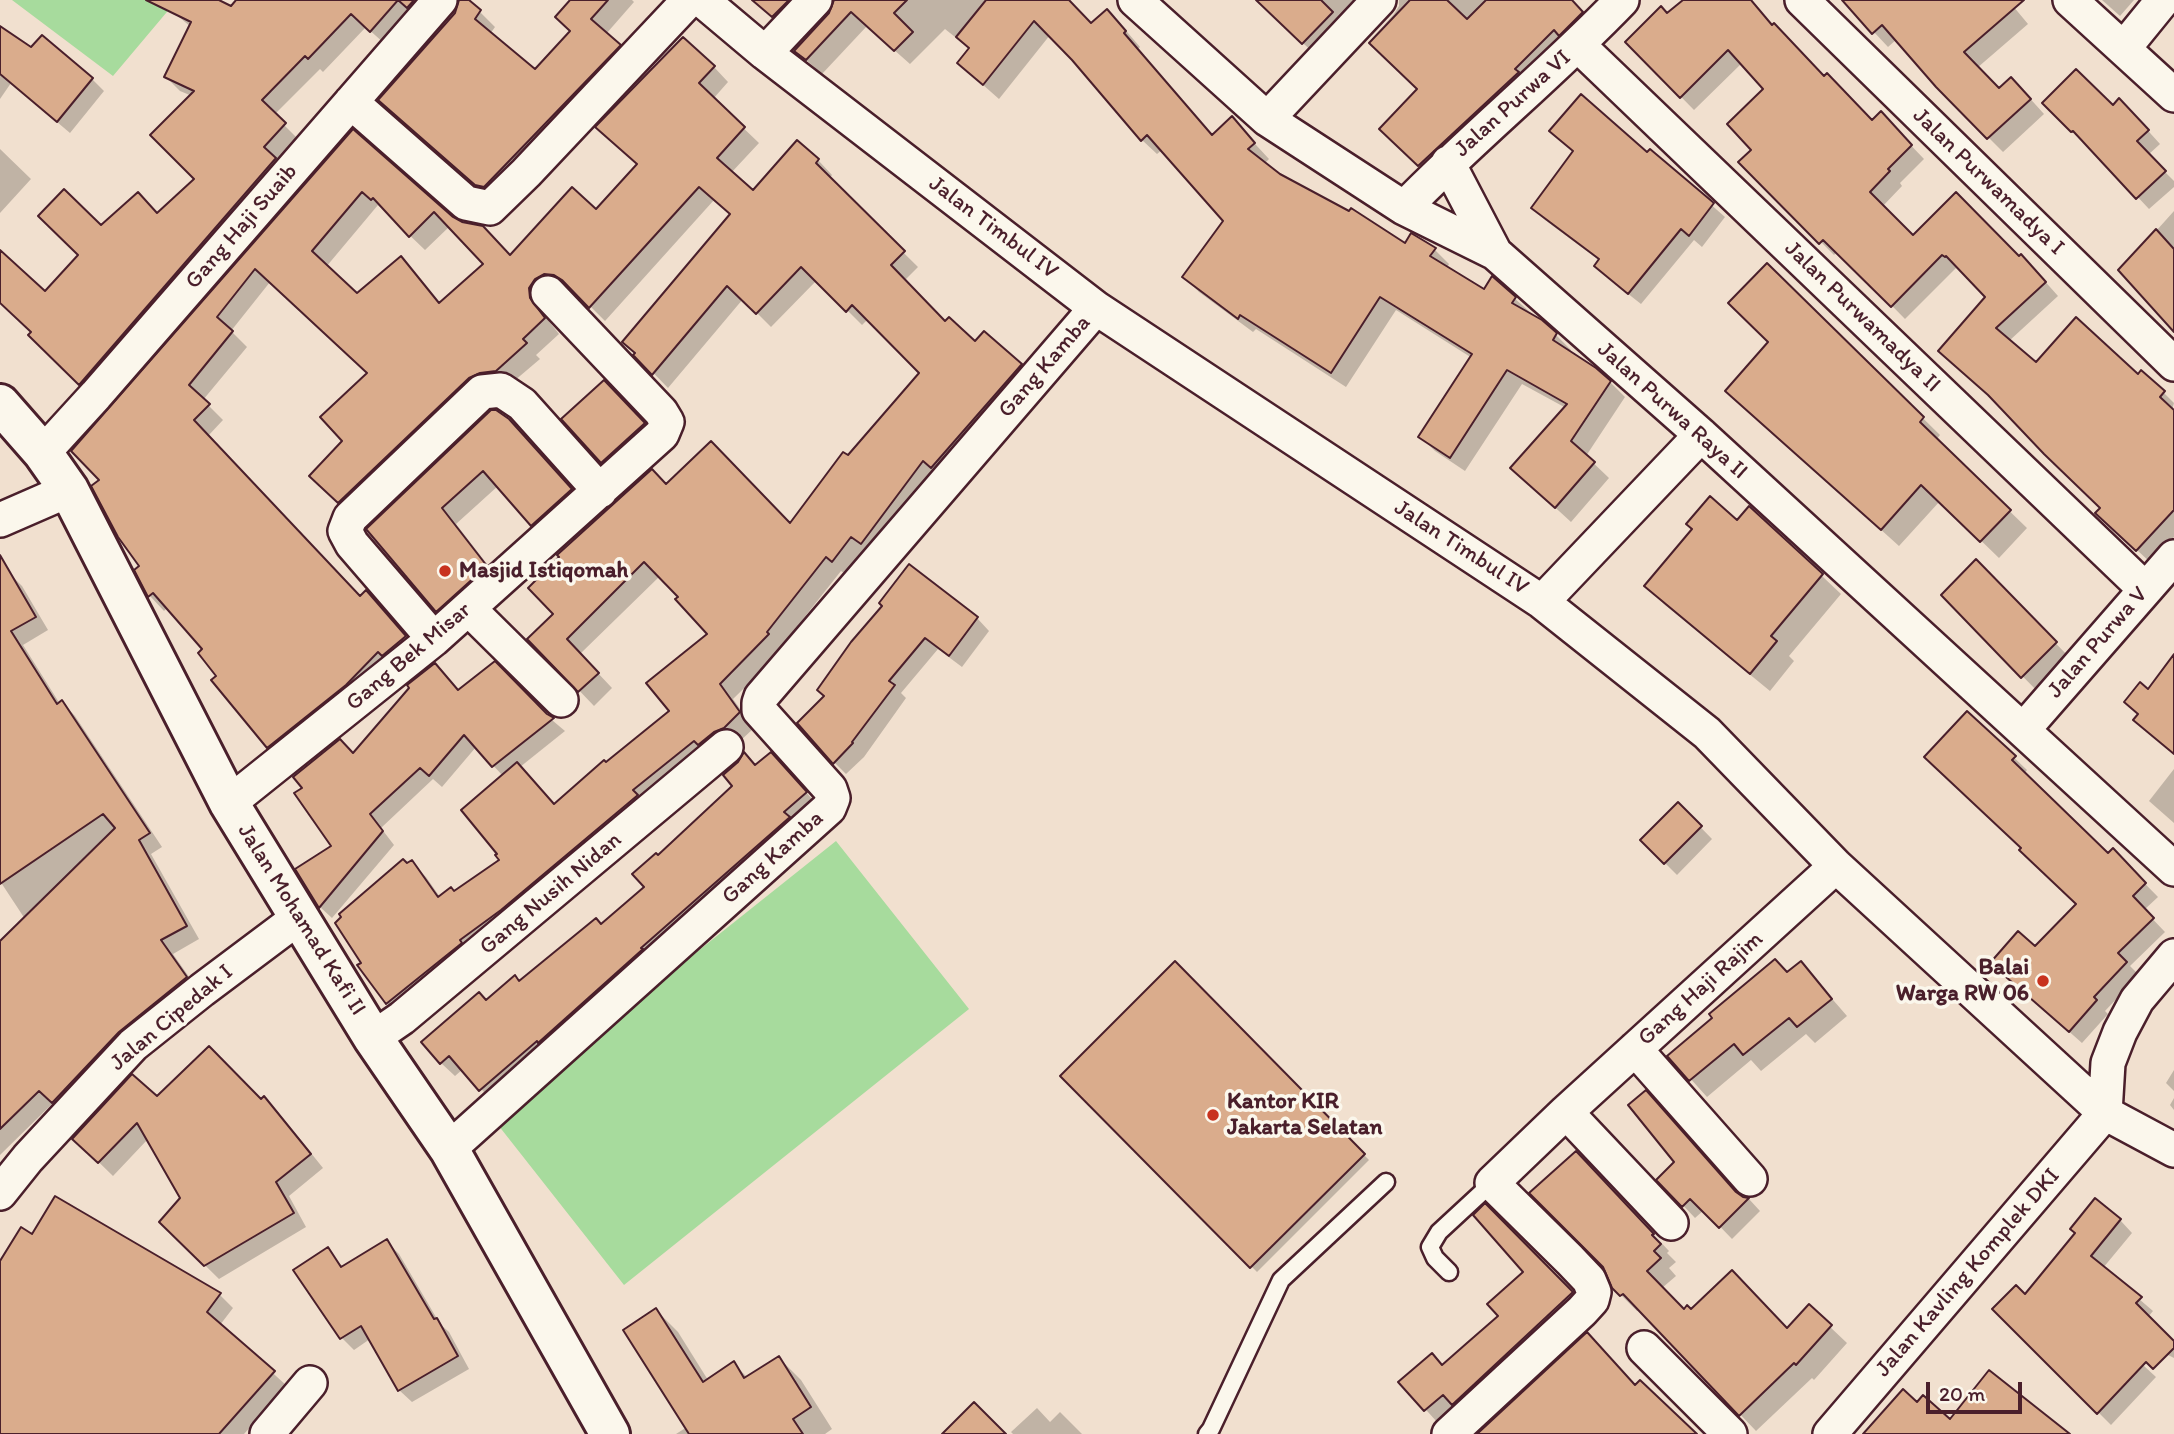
<!DOCTYPE html>
<style>
body{margin:0}
#map{position:relative;width:2174px;height:1434px;overflow:hidden;background:#f1e0cf;font-family:Itim,sans-serif}
canvas{display:block}
.scale{position:absolute;left:1926px;top:1382px;width:96px;height:32px;box-sizing:border-box;border:4px solid #4a1f2b;border-top:0;padding-left:9px;font-size:21px;line-height:24px;white-space:nowrap;color:#4a1f2b;-webkit-text-stroke:5px #fbf7ec;paint-order:stroke}
</style>
<div id="map">
<canvas width="2174" height="1434"></canvas>
<div class="scale">20 m</div>
</div>
<script>
const g = document.querySelector('canvas').getContext('2d');
g.lineJoin = 'round';
function fillPath(path, color) { g.fillStyle = color; g.fill(path, 'evenodd'); }
function stroke(path, color, width, dash) { g.strokeStyle = color; g.lineWidth = width; g.lineCap = dash ? 'butt' : 'round'; g.setLineDash(dash || []); g.stroke(path); }
function label(font, color, halo, rows, align = 'center') {
  g.font = font + ' Itim,sans-serif'; g.lineWidth = 7; g.setLineDash([]); g.textBaseline = 'middle'; g.strokeStyle = halo; g.fillStyle = color; for (const [text, x, y, turn = 0] of rows) {
    g.save(); g.translate(x, y); g.rotate((+turn || 0) * Math.PI / 180); g.textAlign = isNaN(turn) ? turn : align; if (halo) g.strokeText(text, 0, 0); g.fillText(text, 0, 0); g.restore();
  }
}
const green = new Path2D(`
 M12,0H177L113,76Z
 M836,841L969,1009L624,1285L491,1116Z`);
const shadow = new Path2D(`
 M178,0H215L231,8L239,0H441L385,44L366,27L323,72L320,69L274,115L298,139L277,162L289,174L94,398L30,335L33,332L0,285V256L45,293L80,255L101,228L157,215L196,179L192,96L180,91L166,77L191,27L173,12Z
 M460,0H466L480,12L495,27L490,34L536,72L571,32L573,0H632L634,2L606,34L634,61L492,200L396,115L456,14Z
 M751,0H818L788,31Z
 M835,0H1068L1092,25L1122,26L1140,47L1138,49L1213,136L1232,119L1269,159L1264,164L1279,175L1405,246L1434,249L1449,264L1447,268L1485,292L1514,298L1556,335L1571,350L1569,353L1610,382L1625,397L1586,456L1609,478L1571,522L1512,468L1566,408L1522,384L1465,471L1435,451L1420,436L1472,358L1396,310L1346,387L1256,329L1253,332L1199,292L1184,277L1226,220L1162,150L1157,154L1142,140L1050,35L999,99L974,77L970,49L945,29L910,64L867,26L822,74L796,51L831,14Z
 M1256,0H1378L1317,56Z
 M1399,0H1572L1595,26L1433,178L1382,129L1419,89L1370,41L1394,14L1399,6Z
 M1686,0H1752L1773,26L1824,78L1872,122L1881,114L1924,159L1900,183L1902,186L1882,207L1913,238L2019,258L2034,269L2058,296L2009,341L2036,365L2138,376L2164,393L2174,403L2172,410L2174,412V537L2151,563L2111,526L2102,508L1999,404L1988,297L1957,267L1905,319L1838,251L1834,255L1741,162L1754,150L1766,89L1742,63L1694,110L1627,42L1667,16Z
 M1844,0H2008L2028,24L1977,68L1999,90L2026,94L2044,114L2003,152L1937,86L1897,39L1888,47Z
 M2102,0H2134L2120,16Z
 M0,28L32,50L92,79L104,91L70,133L11,83L0,99Z
 M714,67L728,82L713,99L759,143L731,173L753,192L818,160L832,175L829,179L918,267L904,281L945,324L975,343L984,333L1036,380L848,576L841,571L780,648L783,650L733,699L754,728L739,742L402,1017L387,1003L407,865L411,862L426,877L440,897L455,893L501,860L503,776L476,747L442,787L433,779L381,828L394,845L332,918L320,907L353,755L459,692L546,715L565,731L520,767L555,805L672,711L710,634L660,576L580,654L612,688L594,706L530,639L556,614L666,486L791,525L921,373L868,319L862,325L817,280L771,327L743,299L668,388L636,355L731,215L714,200L605,321L577,293L570,289L560,288L544,304V315L559,334L536,355L540,359L354,517L326,491L369,374L270,282L231,331L247,347L203,400L223,420L208,436L360,598L366,592L420,652L283,761L268,747L219,676L205,650L168,607L164,611L150,596L137,570L142,566L102,480L74,451L353,132L452,219L511,258L597,211L639,165L612,142ZM378,205L425,250L450,226L485,264L441,304L401,259L357,295L326,267Z
 M2045,103L2113,107L2132,113L2160,144L2148,155L2174,181V187L2149,209L2086,142L2084,143Z
 M1551,131L1648,154L1650,151L1725,217L1702,247L1694,240L1641,304L1608,278L1600,261L1545,220L1533,208L1574,152Z
 M0,149L31,179L0,213Z
 M2174,211V327L2121,270Z
 M1767,265L1940,435L1936,440L2027,528L1999,558L1940,501L1899,546L1727,391L1771,342Z
 M623,401L662,443L621,480L602,462Z
 M496,412L524,436L586,505L548,540L498,486L456,524L501,582L452,625L396,562Z
 M1750,508L1841,594L1789,656L1794,661L1770,691L1665,605L1646,586L1737,522Z
 M1976,562L2074,662L2041,695L1943,595Z
 M909,567L977,618L989,631L962,667L938,649L901,693L906,698L864,757L846,774L834,762L826,697Z
 M9,573L22,586L48,630L23,645L60,704L62,702L75,716L162,847L151,854L199,939L173,954L199,991L67,1115L53,1103L0,1155V943L25,919L0,881V578Z
 M1967,713L2027,770L2024,774L2108,855L2113,851L2158,897L2144,910L2165,932L2130,966L2139,975L2105,1011L2108,1014L2082,1043L2005,975L2035,949L2078,905L2023,848Z
 M756,767H784L819,807L494,1103L463,1069L455,1076L441,1063L423,1042L520,983L602,926L646,887L659,858Z
 M2174,769V823L2149,801Z
 M1678,804L1712,839L1677,875L1642,840Z
 M1801,963L1847,1016L1815,1043L1806,1034L1761,1071L1751,1060L1707,1097L1670,1056Z
 M1175,964L1369,1160L1257,1272L1062,1076Z
 M2174,1070V1091L2166,1083Z
 M157,1098L261,1101L264,1098L278,1112L323,1168L289,1196L306,1227L219,1279L161,1222L182,1199L148,1139L113,1176L75,1139Z
 M2174,1098V1110L2170,1105Z
 M1592,1169L1669,1251L1667,1253L1676,1262L1669,1268L1676,1276L1662,1288L1684,1311H1691L1788,1330L1809,1307L1847,1343L1814,1380L1812,1378L1756,1431L1640,1309L1637,1311L1621,1295Z
 M1659,1180L1738,1196L1749,1199L1760,1211L1732,1239L1704,1210L1695,1218Z
 M55,1198L220,1295L233,1308L220,1325L287,1386L244,1434H0V1264L33,1237Z
 M1485,1206L1584,1305L1437,1422L1401,1382L1443,1367L1500,1316L1525,1272Z
 M2120,1220L2132,1233L2103,1268L2153,1311L2148,1317L2174,1343V1358L2111,1326L2107,1332L2156,1377L2111,1425L1995,1309L2025,1296Z
 M387,1242L399,1254L440,1324L449,1332L469,1369L412,1402L399,1390L370,1339L354,1350L342,1338L296,1270L327,1249L344,1268Z
 M656,1310L678,1332L708,1380L734,1364L748,1378L779,1358L801,1380L832,1429L825,1434H676L687,1427Z
 M1037,1408L1050,1422L1060,1412L1082,1434H1013L1011,1432Z`);
const building = new Path2D(`
 M146,0H219L231,6L236,0H414L407,8L398,0L370,32L351,14L308,59L305,56L262,100L286,123L264,147L276,158L79,385L28,335L31,332L0,303V250L45,291L78,255L38,216L64,189L101,225L138,192L157,213L194,179L150,135L194,91L164,77L191,22Z
 M459,0H469L481,10L475,19L535,69L570,31L555,17L570,0H608L591,19L621,45L484,187L475,185L378,100L455,13Z
 M752,0H789L772,17Z
 M834,0H907L894,13L913,32L894,51L851,12L806,60L794,51L829,13Z
 M986,0H1069L1091,23L1107,9L1126,31L1124,33L1212,135L1232,116L1255,143L1248,149L1280,174L1349,211L1351,208L1405,243L1411,233L1436,248L1430,256L1484,289L1492,276L1516,297L1512,303L1542,320L1557,333L1553,340L1596,368L1611,381L1571,441L1595,462L1555,508L1510,468L1567,404L1507,370L1450,458L1418,437L1472,354L1380,297L1331,373L1240,315L1238,319L1182,277L1223,221L1147,135L1141,141L1072,60L1034,21L983,85L957,63L969,48L956,37Z
 M1256,0H1321L1333,12L1302,44Z
 M1410,0H1447L1467,19L1486,0H1572L1583,12L1559,36L1554,30L1515,69L1519,72L1418,166L1379,129L1417,89L1369,43Z
 M1683,0H1751L1772,25L1774,23L1824,76L1827,73L1872,120L1881,111L1912,145L1888,169L1890,171L1870,192L1913,235L1956,192L2019,256L2021,254L2046,282L1996,328L2036,362L2076,317L2138,374L2141,370L2165,391L2160,397L2174,410V510L2136,551L2095,513L2100,508L2044,454L1988,395L1938,351L1985,297L1946,256L1945,257L1942,255L1891,307L1823,240L1819,244L1738,162L1751,150L1727,124L1763,89L1728,50L1680,98L1625,42L1661,6L1667,13Z
 M1842,0H2024L1964,52L1999,88L2011,77L2031,99L1987,139L1936,87L1882,25L1872,34Z
 M0,26L31,47L42,35L93,78L57,122L0,74Z
 M683,37L715,66L699,83L745,127L717,158L753,190L797,140L819,159L816,163L905,251L891,265L945,321L949,317L975,341L984,331L1022,364L931,468L923,461L861,544L851,537L832,562L826,557L767,632L769,634L720,684L740,712L724,728L714,732L698,745L694,741L633,790L638,795L501,910L460,940L462,943L386,1004L357,965L361,963L335,923L341,917L339,914L403,859L407,863L412,860L438,897L451,887L454,891L499,860L495,855L497,854L461,810L517,762L554,804L604,760L606,762L669,711L646,683L707,634L675,599L678,597L644,562L567,639L599,673L578,692L527,639L553,614L528,588L559,557L557,555L652,469L666,484L711,441L790,523L843,452L848,455L919,373L852,305L846,312L801,267L756,314L727,286L652,375L633,355L635,353L622,342L730,214L699,187L589,308L562,280L554,275L544,274L535,279L529,288L530,298L545,318L523,339L527,343L496,371L480,373L469,378L338,503L309,476L342,441L320,417L367,373L255,269L217,317L233,331L189,385L210,404L194,420L360,596L366,590L406,636L382,656L378,652L346,685L267,748L211,680L216,676L198,653L202,649L153,593L148,597L134,570L139,566L118,537L91,486L99,480L71,451L353,129L453,217L462,222L483,226L510,255L572,187L596,209L637,164L595,127ZM362,192L371,200L373,198L409,237L434,212L483,264L439,303L401,256L357,293L312,251Z
 M2076,69L2113,105L2119,98L2149,130L2137,141L2166,171L2136,199L2073,131L2071,132L2042,103Z
 M1581,94L1647,152L1650,149L1714,203L1689,236L1681,229L1628,294L1594,266L1599,259L1531,208L1573,151L1549,131Z
 M2156,229L2174,249V332L2118,270Z
 M1767,263L1924,417L1920,422L2011,510L1980,542L1921,485L1881,530L1725,391L1768,342L1728,303Z
 M604,380L645,423L601,463L561,419Z
 M491,410H496L509,419L572,489L531,526L483,471L442,508L487,566L436,612L366,529Z
 M1710,496L1737,520L1749,506L1823,574L1771,636L1777,641L1750,674L1644,586L1692,529L1686,524Z
 M0,555L36,617L11,631L57,704L62,700L150,833L139,840L187,926L161,940L187,977L119,1032L52,1103L39,1091L0,1129V941L115,828L103,814L0,884Z
 M1976,559L2057,642L2021,678L1941,595Z
 M909,564L978,617L949,656L925,638L889,681L895,685L852,742L853,743L833,764L797,723L824,696L817,690L851,642L882,606L879,603Z
 M2174,654V754L2133,720L2138,714L2124,702L2140,682L2148,689Z
 M495,661L547,714L554,718L492,767L464,735L429,776L420,768L370,814L383,831L319,908L295,869L331,846L294,793L302,788L293,777L340,739L353,753L409,688L407,685L435,663L458,690Z
 M1967,711L2016,756L2012,760L2108,853L2113,848L2146,883L2133,896L2154,918L2118,953L2127,962L2094,997L2097,1000L2069,1032L1990,963L2018,931L2035,946L2076,904L2019,850L2021,848L1924,757Z
 M744,752L755,765L771,752L807,792L784,812L790,817L641,948L643,949L538,1043L537,1041L479,1091L449,1056L440,1064L421,1042L479,992L486,1000L515,975L519,981L596,918L601,924L644,887L632,874L656,853L658,855L732,786L723,775L738,762Z
 M1678,802L1702,826L1664,864L1640,840Z
 M1775,959L1787,972L1801,961L1832,999L1797,1027L1789,1018L1743,1055L1734,1044L1689,1081L1667,1056L1712,1018L1709,1014Z
 M1175,961L1365,1154L1250,1268L1060,1076Z
 M209,1046L261,1099L264,1096L311,1154L276,1182L294,1213L204,1266L159,1222L180,1198L137,1123L98,1163L72,1139L132,1074L157,1096Z
 M1646,1090L1736,1192L1743,1197L1749,1198L1719,1228L1690,1199L1682,1207L1656,1180L1674,1162L1628,1105Z
 M1576,1151L1654,1234L1652,1235L1661,1244L1654,1251L1661,1258L1647,1271L1684,1309L1687,1305L1691,1309L1732,1270L1787,1328L1809,1304L1832,1325L1796,1365L1794,1363L1739,1416L1623,1294L1620,1296L1612,1288L1603,1267L1529,1193Z
 M55,1196L221,1293L207,1312L275,1371L219,1434H0V1261L21,1227L32,1234Z
 M2095,1198L2121,1219L2091,1256L2142,1297L2136,1303L2174,1341V1348L2153,1369L2146,1362L2097,1414L1992,1309L2016,1285L2025,1294L2075,1233L2070,1229Z
 M1485,1203L1573,1292L1452,1405L1443,1395L1424,1411L1398,1382L1432,1353L1442,1365L1467,1343L1498,1316L1487,1304L1523,1272L1473,1215Z
 M387,1239L434,1319L437,1318L458,1356L398,1391L361,1326L340,1339L293,1270L328,1247L341,1267Z
 M656,1308L703,1382L734,1361L744,1378L779,1356L811,1407L793,1419L803,1434H689L623,1330Z
 M1587,1332L1635,1385L1640,1380L1697,1434H1477Z
 M1989,1370L2070,1434H1863L1903,1389L1917,1402L1923,1395L1950,1419Z
 M974,1402L1006,1434H942Z`);
const lane = new Path2D(`
 M1449,1272L1435,1258L1430,1247L1439,1232L1492,1183
 M1207,1434L1211,1429L1281,1280L1386,1182`);
const street = new Path2D(`
 M702,0L765,53L1096,308L1542,602L1707,733L1836,866L2105,1113L2174,1150
 M1135,0L1267,119L1404,208L1495,253L1701,435L2174,869
 M1802,0L2174,364
 M2070,0L2174,95
 M1578,45L2145,589
 M2124,48L2163,0
 M765,53L815,0
 M351,102L466,203L490,208L526,173L689,0
 M1267,119L1379,0
 M1448,163L1495,253
 M1404,208C1474,136 1552,73 1622,0
 M43,453L96,395L440,0
 M0,520L69,490
 M1542,602L1701,435
 M469,609L561,700
 M434,639L352,544L345,531L350,518L482,392L501,390L522,404L600,491
 M2023,730L2174,557
 M229,803L434,639L662,434L667,422L661,412L548,293
 M373,1038L402,1018L726,747
 M1635,1049L1750,1179
 M1566,1112L1671,1223
 M449,1149L829,808L833,798L830,789L759,710V703L761,697L1096,308
 M0,1193L28,1158L133,1045L202,990L298,918
 M1644,1348L1730,1434
 M267,1434L310,1383
 M1449,1434L1582,1311L1592,1300L1594,1292L1589,1280L1570,1260L1492,1183L1566,1112L1836,866
 M1830,1434L2105,1113L2108,1063L2120,1032L2137,1000L2174,956`);
const secondary = new Path2D(`
 M0,404L43,453L69,490L229,803L373,1038L449,1149L610,1434`);
const markers = [
 [445,571,7,"#c8321e"],
 [2043,981,7,"#c8321e"],
 [1213,1115,7,"#c8321e"]
];
const streetNames = [
 ["Jalan Purwa VI",1513,104,-42],
 ["Jalan Purwamadya I",1988,182,44],
 ["Gang Haji Suaib",242,227,-49],
 ["Jalan Timbul IV",993,228,37],
 ["Jalan Purwamadya II",1862,317,44],
 ["Gang Kamba",1045,367,-49],
 ["Jalan Purwa Raya II",1672,411,42],
 ["Jalan Timbul IV",1461,548,33],
 ["Jalan Purwa V",2098,643,-49],
 ["Gang Bek Misar",409,657,-40],
 ["Gang Kamba",773,858,-42],
 ["Gang Nusih Nidan",551,894,-40],
 ["Jalan Mohamad Kafi II",301,920,58],
 ["Gang Haji Rajim",1701,989,-42],
 ["Jalan Cipedak I",172,1018,-40],
 ["Jalan Kavling Komplek DKI",1968,1273,-49]
];
const poiNames = [
 ["Masjid Istiqomah",459,571],
 ["Balai",2029,968,"right"],
 ["Warga RW 06",2029,994,"right"],
 ["Kantor KIR",1227,1102],
 ["Jakarta Selatan",1227,1128]
];
fillPath(green, '#a7db9d');
fillPath(shadow, '#0003');
fillPath(building, '#daac8c');
stroke(building, '#4a1f2b', 2);
stroke(lane, '#4a1f2b', 21);
stroke(street, '#4a1f2b', 38);
stroke(secondary, '#4a1f2b', 44);
stroke(lane, '#fbf7ec', 16);
stroke(street, '#fbf7ec', 33);
stroke(secondary, '#fbf7ec', 38);
for (const [x, y, r, color] of markers) { const dot = new Path2D(); dot.arc(x, y, r, 0, 2 * Math.PI); g.fillStyle = color; g.fill(dot); stroke(dot, '#fbf7ec', 2.5); }
label('23px', '#4a1f2b', '#fbf7ec', streetNames);
label('bold 23px', '#4a1f2b', '#fbf7ec', poiNames, 'left');
</script>
